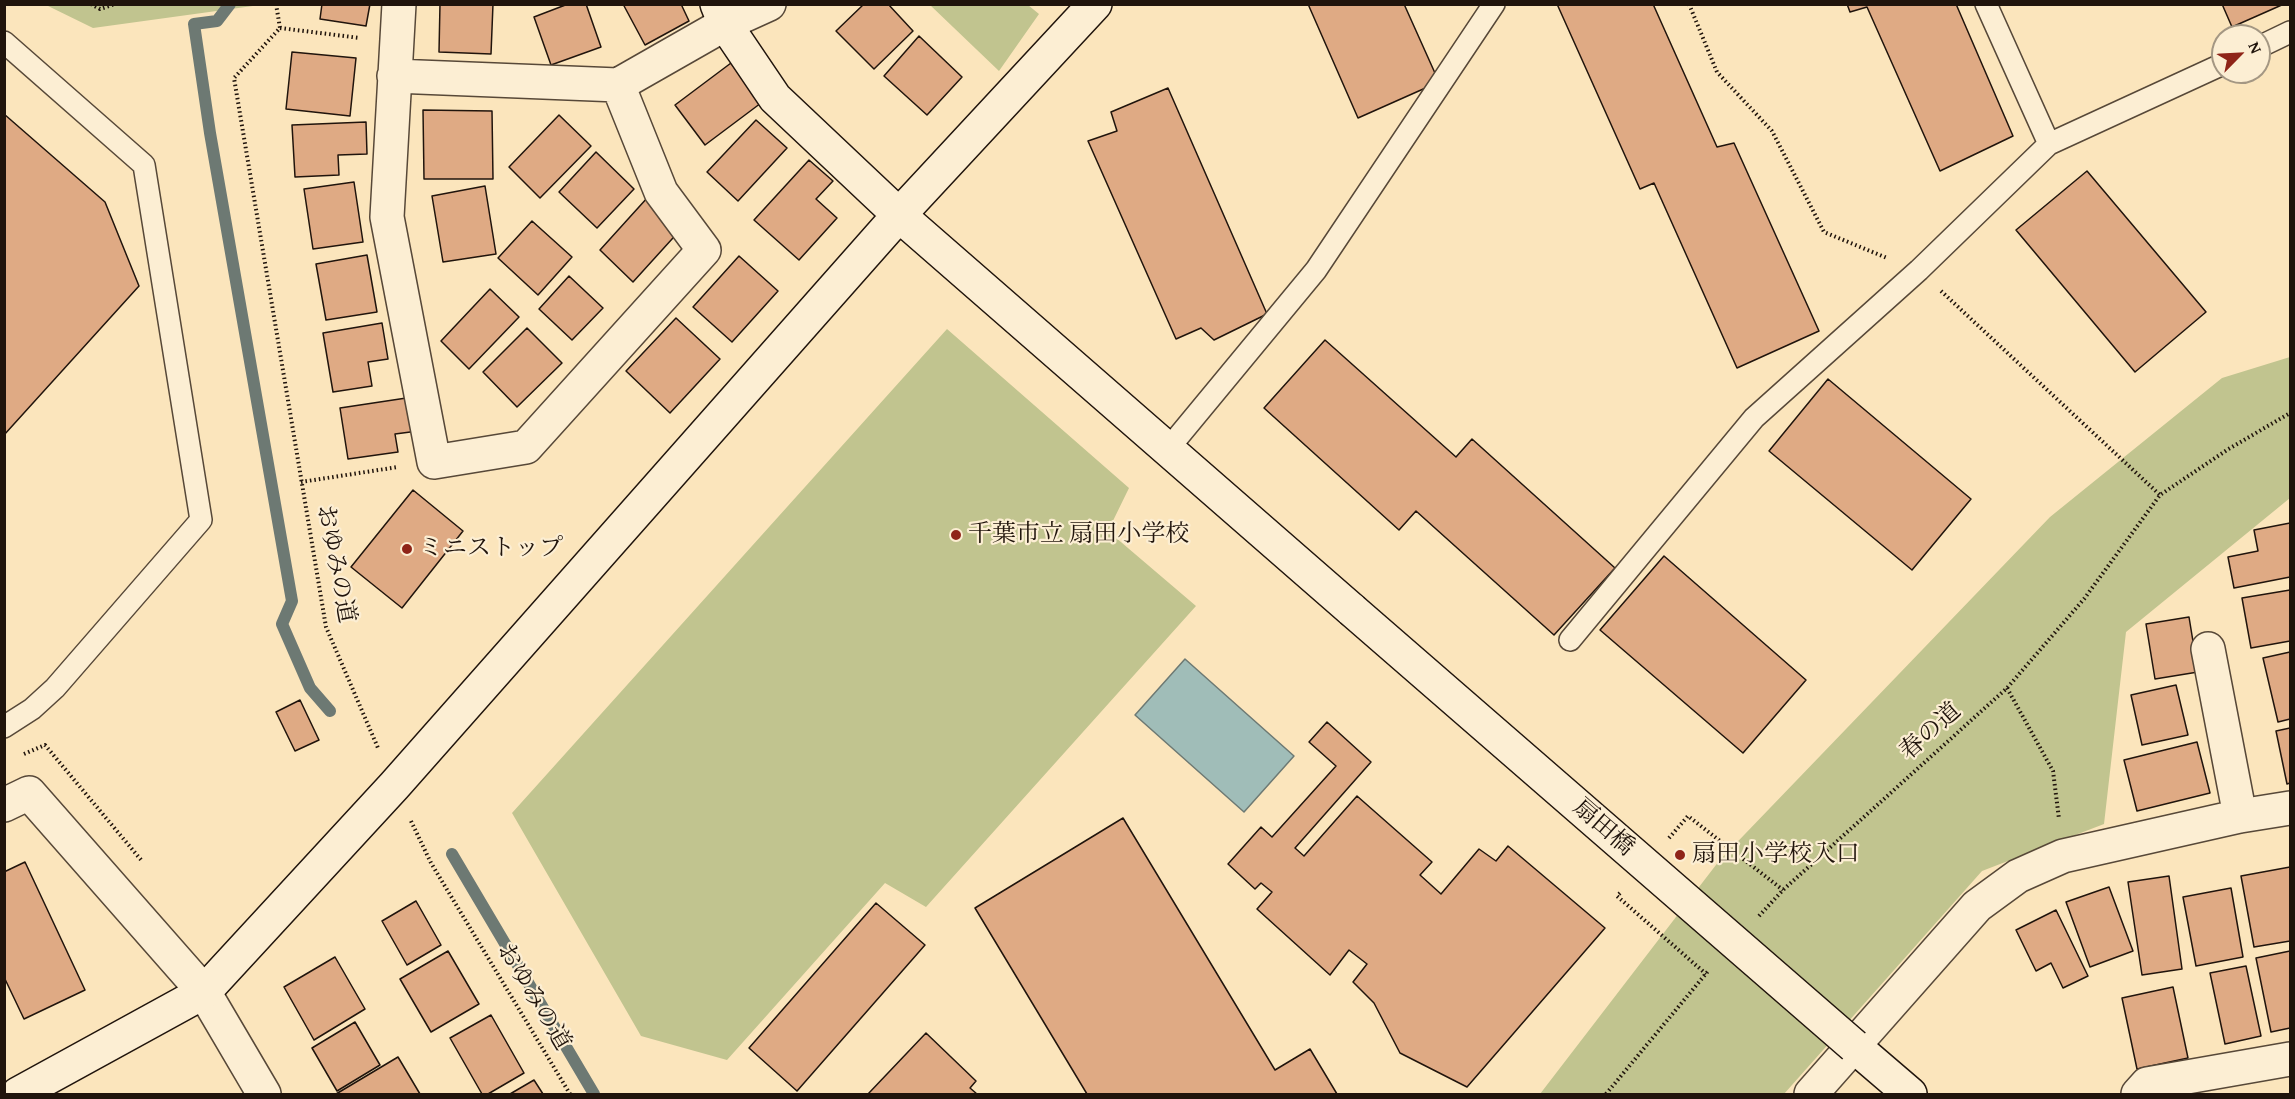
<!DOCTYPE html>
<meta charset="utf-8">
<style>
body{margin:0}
#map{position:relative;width:2295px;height:1099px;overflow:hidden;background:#fbe5bc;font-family:"Gentium Book Plus",serif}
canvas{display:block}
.frame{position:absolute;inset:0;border:6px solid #20140c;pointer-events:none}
.north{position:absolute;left:2211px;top:24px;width:60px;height:60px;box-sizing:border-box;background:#fceed3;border:2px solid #a49783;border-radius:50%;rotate:66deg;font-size:16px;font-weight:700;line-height:24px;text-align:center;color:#20140c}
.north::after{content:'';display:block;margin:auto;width:21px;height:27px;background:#8f2418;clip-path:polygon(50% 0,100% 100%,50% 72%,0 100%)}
</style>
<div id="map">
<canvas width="2295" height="1099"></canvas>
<div class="frame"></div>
<div class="north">N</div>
</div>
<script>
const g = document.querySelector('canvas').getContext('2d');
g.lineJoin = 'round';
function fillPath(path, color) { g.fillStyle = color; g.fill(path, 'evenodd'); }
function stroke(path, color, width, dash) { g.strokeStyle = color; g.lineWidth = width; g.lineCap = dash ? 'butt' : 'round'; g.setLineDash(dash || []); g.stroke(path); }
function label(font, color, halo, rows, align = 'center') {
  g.font = font + ' "Gentium Book Plus","Noto Serif JP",serif'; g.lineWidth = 4.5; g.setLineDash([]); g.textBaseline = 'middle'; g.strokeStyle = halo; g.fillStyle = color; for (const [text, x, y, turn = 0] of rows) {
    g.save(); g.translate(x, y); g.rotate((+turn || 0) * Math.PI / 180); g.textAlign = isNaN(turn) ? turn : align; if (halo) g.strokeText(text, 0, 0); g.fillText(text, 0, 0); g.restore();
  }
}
const green = new Path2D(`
 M46,5H260L93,28Z
 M930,5H1028L1039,14L999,71Z
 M947,329L1129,488L1108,531L1196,606L926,907L885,883L727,1060L641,1036L512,813Z
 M2290,357V498L2126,632L2104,824L1982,871L1784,1094H1540L1719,861L2050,517L2222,378Z`);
const water = new Path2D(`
 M1185,659L1294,756L1244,812L1135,715Z`);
const stream = new Path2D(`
 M230,4L217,21L194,24L210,133L292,601L282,624L310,688L330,711
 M452,854L594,1094`);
const building = new Path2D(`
 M322,4H370L366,26L320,19Z
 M440,4H493L491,54L439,52Z
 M568,4H586L601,47L551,65L534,17Z
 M623,4H681L689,21L645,45Z
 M864,4H888L913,31L874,69L836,31Z
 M1308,4H1404L1439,82L1358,118Z
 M1557,4H1653L1717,147L1734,143L1819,331L1737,368L1654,183L1640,189Z
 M1847,4H1956L2013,136L1940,171L1867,7L1850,12Z
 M2222,4H2284L2232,27Z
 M919,36L962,77L927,115L884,76Z
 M292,52L356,58L350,116L286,109Z
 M731,63L761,103L705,145L675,105Z
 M1168,88L1267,314L1214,340L1201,328L1176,339L1088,141L1117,131L1111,112Z
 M423,110L492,111L493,179H424Z
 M4,114L105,202L139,286L4,435Z
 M559,115L591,146L540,198L509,167Z
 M756,120L787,148L738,201L707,172Z
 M366,122L367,154L338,155L339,175L295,177L292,125Z
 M596,152L634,189L597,228L559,192Z
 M809,160L833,181L816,199L837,218L799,260L754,220Z
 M2087,171L2206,312L2135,372L2016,230Z
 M354,182L363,242L313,249L304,189Z
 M485,186L496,254L443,262L432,196Z
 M648,197L682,228L633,282L600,250Z
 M532,221L572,257L538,295L498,258Z
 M367,255L377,312L326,320L316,264Z
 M739,256L778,291L732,342L693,307Z
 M569,276L603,308L572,340L539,309Z
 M490,289L519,317L469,369L441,341Z
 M676,318L720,359L670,413L626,371Z
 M382,323L388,359L368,362L372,386L333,392L323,333Z
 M527,328L562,363L517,407L483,372Z
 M1325,340L1456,457L1472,439L1615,568L1554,635L1416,511L1399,530L1264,408Z
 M1828,379L1971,499L1912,570L1769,451Z
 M413,397L418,431L395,434L398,452L348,459L340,408Z
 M413,490L463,531L402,608L351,567Z
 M2290,523V577L2234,588L2228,557L2258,551L2254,530Z
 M1664,556L1806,680L1743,753L1600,630Z
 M2290,590V641L2251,648L2242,598Z
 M2189,617L2198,672L2155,679L2146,624Z
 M2290,652V719L2278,722L2263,658Z
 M2176,685L2188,735L2142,745L2131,695Z
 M300,700L319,740L295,751L276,712Z
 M1327,722L1371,762L1295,848L1304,856L1357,796L1432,862L1420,875L1441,894L1479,849L1496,861L1508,846L1605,928L1467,1087L1400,1053L1374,1003L1353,982L1367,964L1349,950L1330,975L1257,909L1272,892L1261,883L1255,889L1228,864L1261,827L1272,837L1336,766L1309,742Z
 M2290,728V783L2287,784L2276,731Z
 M2197,742L2210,793L2137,811L2124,760Z
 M1123,818L1275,1070L1310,1049L1337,1094H1087L975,908Z
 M25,862L85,990L24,1019L4,977V872Z
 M2290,867V941L2254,947L2241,876Z
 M2169,876L2182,969L2142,975L2128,882Z
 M2109,887L2133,951L2090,967L2066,902Z
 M2231,888L2243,957L2196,966L2183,897Z
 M416,901L441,945L407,965L382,921Z
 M876,903L925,945L797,1091L749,1048Z
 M2056,910L2088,976L2063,988L2051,963L2036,971L2016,930Z
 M448,951L479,1004L431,1032L400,979Z
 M2290,951V1028L2271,1032L2256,958Z
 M335,957L365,1009L314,1040L284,987Z
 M2246,966L2261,1036L2225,1044L2210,973Z
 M2173,987L2188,1058L2137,1069L2122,998Z
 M491,1015L524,1073L488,1094H482L450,1038Z
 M355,1022L380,1065L337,1091L312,1048Z
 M926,1033L976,1081L970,1088L977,1094H868Z
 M398,1057L420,1094H336Z
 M534,1080L543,1094H510Z`);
const path = new Path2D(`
 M91,4L100,9L115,4
 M276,4L280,28L234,78L326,627L378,748
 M1689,4L1717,72L1772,131L1824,232L1887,258
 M280,28L360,38
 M1941,291L2160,495
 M301,482L398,467
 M2007,688L2053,771L2059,819
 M24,754L45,745L142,861
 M411,821L431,863L570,1094
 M1669,838L1688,816L1783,890
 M1620,893L1617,896L1706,974
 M1759,916L1783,890L2007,688L2084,599L2160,495L2227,450L2290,413
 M1606,1094L1709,970`);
const lane = new Path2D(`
 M1986,4L2049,144
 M4,42L144,165L201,520L55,688L32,709L4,727
 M2259,47L2290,32
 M1168,449L1316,270L1494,4
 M1570,640L1754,418L1919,270L2049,144L2223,64`);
const street = new Path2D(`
 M399,4L387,217L434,462L526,447L704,250L661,192L618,85
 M394,76L618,85L725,24L769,4
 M2208,649L2240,816
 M4,805L29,793L204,992L264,1094
 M1811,1094L1977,906L2018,876L2063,856L2240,816L2290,808
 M2138,1094L2147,1084L2290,1059`);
const secondary = new Path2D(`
 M717,4L725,24L775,98L899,215L1352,610
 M1854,1046L1910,1094
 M18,1094L204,992L394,786L899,215L1095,4`);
const secondaryBridge = new Path2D(`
 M1352,610L1854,1046`);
const markers = [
 [956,535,6,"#8f2418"],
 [407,549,6,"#8f2418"],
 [1680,855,6,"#8f2418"]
];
const poiNames = [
 ["千葉市立 扇田小学校",968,535],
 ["ミニストップ",419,549],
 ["扇田小学校入口",1692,855]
];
const streetNames = [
 ["おゆみの道",335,564,79],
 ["春の道",1931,732,-42],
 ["扇田橋",1603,828,41],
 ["おゆみの道",533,997,59]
];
fillPath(green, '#c1c48f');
fillPath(water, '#a0bdb8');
stroke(water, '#6d7973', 1.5);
stroke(stream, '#6d7973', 12);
fillPath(building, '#dfaa84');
stroke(building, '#20140c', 1.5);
stroke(lane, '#574838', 24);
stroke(street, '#574838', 36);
stroke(secondary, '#20140c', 36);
stroke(path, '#20140c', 4, [1.5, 3]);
stroke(lane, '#fceed3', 21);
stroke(street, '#fceed3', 33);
stroke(secondary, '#fceed3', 33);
stroke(secondaryBridge, '#20140c', 36, []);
stroke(secondaryBridge, '#fceed3', 33);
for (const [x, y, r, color] of markers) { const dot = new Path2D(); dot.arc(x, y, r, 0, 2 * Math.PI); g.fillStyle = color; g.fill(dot); stroke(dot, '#fceed3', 2); }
label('24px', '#20140c', '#fceed3', poiNames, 'left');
label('24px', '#20140c', '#fceed3', streetNames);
</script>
